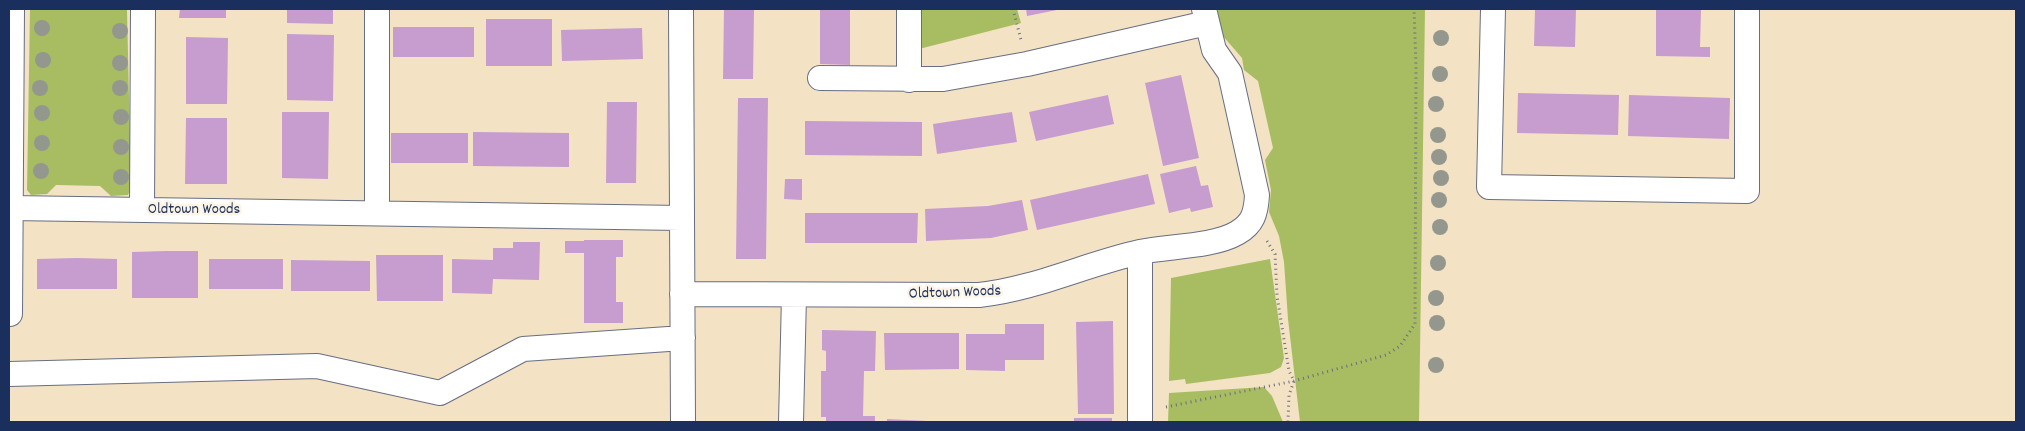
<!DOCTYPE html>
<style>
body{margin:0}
#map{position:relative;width:2025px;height:431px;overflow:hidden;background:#f4e2c5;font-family:Dekko,sans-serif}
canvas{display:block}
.frame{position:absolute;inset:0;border:10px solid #1b2f5e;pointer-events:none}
</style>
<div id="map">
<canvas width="2025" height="431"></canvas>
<div class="frame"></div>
</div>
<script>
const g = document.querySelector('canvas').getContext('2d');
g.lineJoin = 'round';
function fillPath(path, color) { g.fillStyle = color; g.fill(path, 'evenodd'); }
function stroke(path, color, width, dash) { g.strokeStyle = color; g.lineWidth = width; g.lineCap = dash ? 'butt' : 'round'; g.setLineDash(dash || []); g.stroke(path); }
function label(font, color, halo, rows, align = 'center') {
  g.font = font + ' Dekko,sans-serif'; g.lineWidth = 5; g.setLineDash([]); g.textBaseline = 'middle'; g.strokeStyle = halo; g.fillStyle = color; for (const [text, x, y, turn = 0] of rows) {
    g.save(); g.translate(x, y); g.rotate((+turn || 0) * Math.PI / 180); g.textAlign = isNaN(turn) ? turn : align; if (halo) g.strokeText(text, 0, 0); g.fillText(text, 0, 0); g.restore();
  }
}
const green = new Path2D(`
 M30,9H127L131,188L128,195L111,196L100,186L56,185L47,194L31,195L27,190Z
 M918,9H1017L1021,23L919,49Z
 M1217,9H1425L1419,422H1300L1288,319L1284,262L1279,236L1269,212L1271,190L1265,160L1273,148L1258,81L1244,70L1242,58L1222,35Z
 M1270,259L1284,358L1281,367L1270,373L1186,384L1185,379L1169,381L1171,278Z
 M1264,387L1272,396L1283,422H1168L1169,393Z`);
const building = new Path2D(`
 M180,9H226V18H179Z
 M287,9H333V24L287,23Z
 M724,9H754L753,79H723Z
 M820,9H850V65L820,64Z
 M1026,9H1057V10L1027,16Z
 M1535,9H1576L1575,47L1534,46Z
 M1656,9H1701L1700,47H1710V57L1656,56Z
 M486,19H552V66H486Z
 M393,27H474V57H393Z
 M642,28L643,59L562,61L561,30Z
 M287,34L334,35L333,101L287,100Z
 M186,37L228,38L227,104H186Z
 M1181,75L1199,158L1163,166L1145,83Z
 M1518,93L1619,95L1618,135L1517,133Z
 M1108,95L1114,124L1036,141L1029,112Z
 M1629,95L1730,98L1729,139L1628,136Z
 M738,98H768L766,259H736Z
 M607,102H637L636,183H606Z
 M282,112H329L328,179L282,178Z
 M1012,112L1017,142L937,154L933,124Z
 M186,118H227V184H185Z
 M805,121L922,122V156L805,155Z
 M473,132L569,133V167L473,166Z
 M391,133H468V163H391Z
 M1196,166L1201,186L1208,185L1213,207L1191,212L1190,208L1169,213L1160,174Z
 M1148,174L1155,204L1037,230L1030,200Z
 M785,179H802V200L784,199Z
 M1022,200L1028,230L991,238L926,241L925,209L988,206Z
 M805,213H918L917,243H805Z
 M584,240H623V257H616V302H623V323H584V253H565V241H584Z
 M513,242H540L539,280L493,279L492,294L452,293V259L493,260V248H513Z
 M166,251H198V298H132V252Z
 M376,255H443V301H377Z
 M77,258L117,259V289H37V259Z
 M209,259H283V289H209Z
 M291,260L370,261V291H291Z
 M1113,321L1114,414H1078L1076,322Z
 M1005,324H1044V360H1005V371L966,370V334H1005Z
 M822,330L876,331L875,371H864L863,416H875V422H826V417H821V371H826V351L822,350Z
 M884,333H959V369L885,370Z
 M1074,418H1112V422H1074Z
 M887,419L928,421V422H887Z`);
const path = new Path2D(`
 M1013,9L1021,40
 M1267,241L1275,254L1277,296L1289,371L1294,381L1289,395L1288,422
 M1166,407L1294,381L1386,355L1400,346L1415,324L1416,66L1414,9`);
const minor = new Path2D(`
 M681,9L683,422
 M909,9V80
 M1493,9L1489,187L1747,191V9
 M820,78L943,79L1027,64L1207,23
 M11,208L681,218
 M142,210L143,9
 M377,212V9
 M682,294L979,295C1035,289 1086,264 1140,252C1168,246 1213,247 1237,233C1253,224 1256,213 1257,195L1230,73L1214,50L1204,9
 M10,314L12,9
 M9,374L317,366L440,393L523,349L683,338
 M791,422L794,296
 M1140,422V252`);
const trees = [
 [42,28],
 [120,31],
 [1441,38],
 [43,60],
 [120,63],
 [1440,74],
 [40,88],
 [120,88],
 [1436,104],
 [42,113],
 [121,117],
 [1438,135],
 [42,143],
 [121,147],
 [1439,157],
 [41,171],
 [121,177],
 [1441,178],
 [1439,200],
 [1440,227],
 [1438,263],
 [1436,298],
 [1437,323],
 [1436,365]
];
const streetNames = [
 ["Oldtown Woods",194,211],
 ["Oldtown Woods",955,294,-2]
];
fillPath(green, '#a8bd62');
fillPath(building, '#c79ccf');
stroke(minor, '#676e82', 26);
stroke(path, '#676e82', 3, [1, 4]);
stroke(minor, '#fff', 24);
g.fillStyle = '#94978d';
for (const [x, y] of trees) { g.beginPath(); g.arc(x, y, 8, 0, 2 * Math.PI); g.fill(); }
label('16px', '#1b2f5e', '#fcf5e5', streetNames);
</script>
